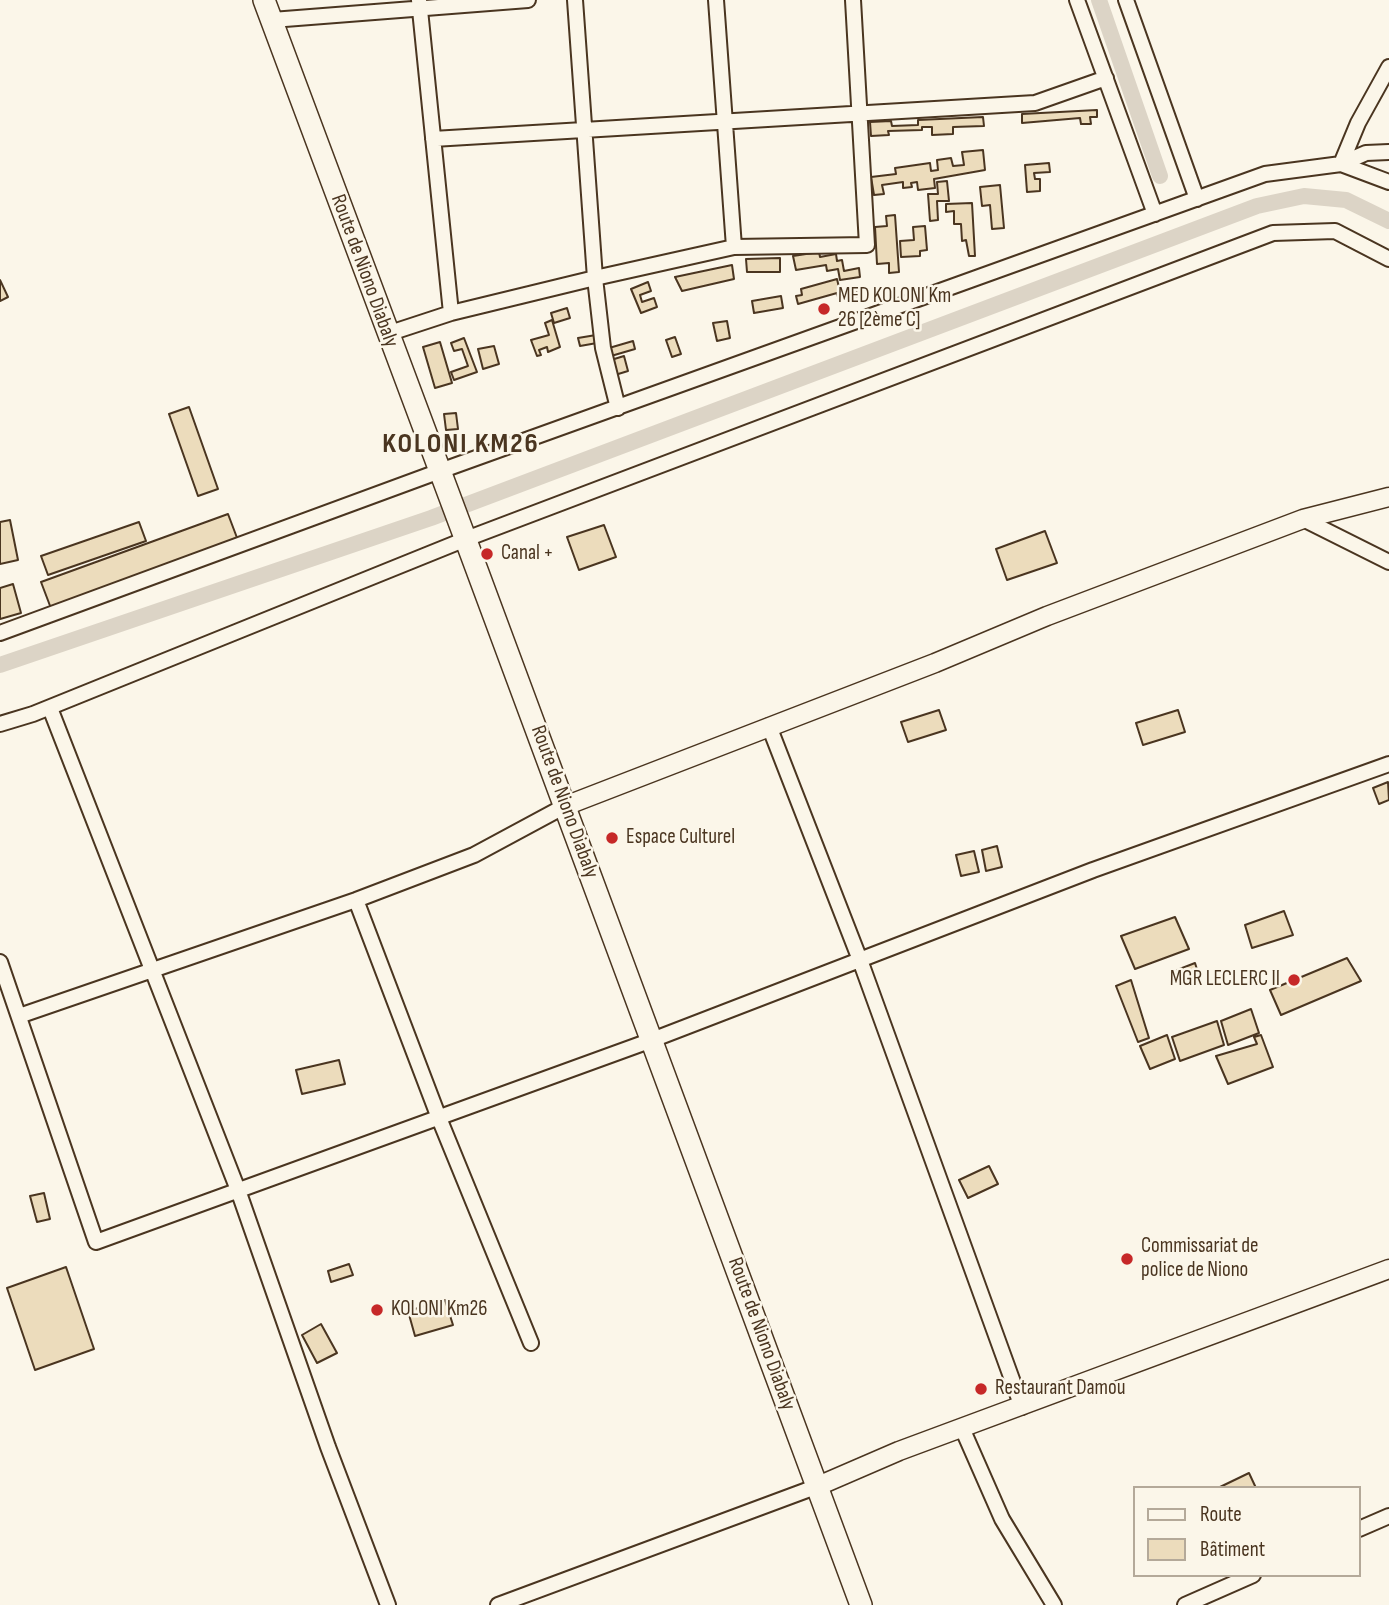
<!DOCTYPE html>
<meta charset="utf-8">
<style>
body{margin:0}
#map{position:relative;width:1389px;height:1605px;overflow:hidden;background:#fbf6e9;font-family:"Sofia Sans Condensed",sans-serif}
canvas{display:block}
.legend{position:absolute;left:1133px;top:1486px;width:228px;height:91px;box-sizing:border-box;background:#fbf6e9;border:2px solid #b4a999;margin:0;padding:9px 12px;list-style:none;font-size:21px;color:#4a3520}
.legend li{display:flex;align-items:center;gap:14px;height:35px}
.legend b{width:35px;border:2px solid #b4a999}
</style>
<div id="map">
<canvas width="1389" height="1605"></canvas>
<ul class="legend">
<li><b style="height:9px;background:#fbf6e9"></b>Route</li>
<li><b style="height:19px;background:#ecdcbc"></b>Bâtiment</li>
</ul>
</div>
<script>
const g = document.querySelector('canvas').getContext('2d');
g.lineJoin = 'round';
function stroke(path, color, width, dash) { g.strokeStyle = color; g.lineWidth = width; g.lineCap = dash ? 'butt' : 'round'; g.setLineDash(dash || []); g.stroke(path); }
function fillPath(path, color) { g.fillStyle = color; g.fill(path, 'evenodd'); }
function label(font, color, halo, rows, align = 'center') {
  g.font = font + ' "Sofia Sans Condensed",sans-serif'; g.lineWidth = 5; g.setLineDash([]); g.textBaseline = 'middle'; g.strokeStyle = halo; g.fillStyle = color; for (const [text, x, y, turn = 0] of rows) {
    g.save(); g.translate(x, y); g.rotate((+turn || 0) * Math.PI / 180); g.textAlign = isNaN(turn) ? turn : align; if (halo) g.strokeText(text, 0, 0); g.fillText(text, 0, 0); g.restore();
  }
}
const canal = new Path2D(`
 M1099,0L1160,176
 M0,665L431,518L1257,206L1304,196L1346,200L1389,221`);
const building = new Path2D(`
 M1097,110V117H1090L1091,124H1081L1080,118L1022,123V114Z
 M983,117L984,126L953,127V134L932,135V127H922V130L888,131L889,135L871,136L870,122L891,121L892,126L918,125V120Z
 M983,150L985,170L934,179L935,188L918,190L917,182L911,183L912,187L903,188V182L882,185L884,194L874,195L871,177L896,174L895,168L930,163L931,171L938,170L937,160L951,158L953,166L964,165L962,152Z
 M1049,163L1050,172L1034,173L1035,179H1040V191L1027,192L1025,165Z
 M947,181L949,201H937L938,220L930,221L928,194H938L937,182Z
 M1000,185L1004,228L992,229L990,205L982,206L980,187Z
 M972,203L975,256H969L966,240L962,241L961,224H954V211L946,212V204Z
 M895,215L899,272L889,273V263L877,264L875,227L887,226L886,216Z
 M925,226L927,250L920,251V256L901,257L900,241L914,240L913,227Z
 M819,252L820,257L836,254L837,261L842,260L844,271L859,268L860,277L840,280L838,269L827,271L826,265L796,270L793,256Z
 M780,258V272H747L746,259Z
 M732,265L734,279L682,291L675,277Z
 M837,279L840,292L855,288L858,296L839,301L837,293L798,304L796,296L802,295L801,289Z
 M0,280L8,297L0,301Z
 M648,282L651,291L640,295L642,302L654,298L657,307L641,313L631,289Z
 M781,296L783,308L754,313L752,301Z
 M567,308L570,318L554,323L551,313Z
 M552,320L560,347L548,352L547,347L539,350L541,355L537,356L531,340L549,335L545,323Z
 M727,321L730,338L717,341L713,323Z
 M596,335L597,343L580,346L578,338Z
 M675,337L681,354L672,357L666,340Z
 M464,338L477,372L454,380L451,372L468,366L462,349L454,351L451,343Z
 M633,341L635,349L611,356L609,348Z
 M440,342L452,383L435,388L423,347Z
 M494,346L499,364L483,369L478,349Z
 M624,356L628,371L615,375L611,360Z
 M189,407L218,489L198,496L169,414Z
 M456,413L458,429L446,430L444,414Z
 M228,514L239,543L52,611L41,582Z
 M10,520L18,560L0,564V522Z
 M139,522L146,541L48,575L41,556Z
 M604,525L616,557L579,570L567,537Z
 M1045,531L1057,563L1007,580L996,549Z
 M13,584L21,613L0,619V588Z
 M939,710L946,730L908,742L901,722Z
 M1178,710L1185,732L1143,745L1136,723Z
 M1388,782L1389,800L1379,804L1373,788Z
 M997,846L1002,867L986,871L982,850Z
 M974,851L979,872L961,876L956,855Z
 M1284,911L1293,935L1252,948L1245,925Z
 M1175,917L1189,949L1135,969L1121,936Z
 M1347,958L1361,981L1281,1015L1270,990Z
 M1195,963L1201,982L1183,985L1177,970Z
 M1131,980L1149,1038L1138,1042L1116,986Z
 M1251,1009L1259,1033L1228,1045L1221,1021Z
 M1217,1021L1224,1045L1180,1061L1172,1037Z
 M1167,1035L1175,1059L1150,1069L1140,1046Z
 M1261,1035L1273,1067L1228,1084L1216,1056L1257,1044L1254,1037Z
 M339,1060L345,1084L302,1094L296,1070Z
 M989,1166L998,1184L968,1198L959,1180Z
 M44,1193L50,1219L37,1222L30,1196Z
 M349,1264L353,1275L331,1282L328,1271Z
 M66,1267L94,1349L35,1370L7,1288Z
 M445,1300L453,1325L415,1336L408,1311Z
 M321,1324L337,1353L317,1363L302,1335Z
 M1249,1473L1256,1488H1220V1487Z`);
const minor = new Path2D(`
 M575,0L595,278L603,348L618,408
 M1077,0L1155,214
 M1126,0L1197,199
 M272,20L528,0
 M433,139L1035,103L1106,78
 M1341,164L1358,123L1389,67
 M1341,164L1366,153L1389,152
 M734,247L867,245L853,0
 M451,313L595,278L734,247L716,0
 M387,334L451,313L419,0
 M1303,519L1389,562
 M0,633L440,471L1265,174L1341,164L1389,182
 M50,708L238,1190L328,1447L388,1605
 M0,724L33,714L466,539L1273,233L1335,231L1389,259
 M769,726L860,960L1022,1407
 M356,900L439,1118L531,1343
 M0,962L96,1242L652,1040L1093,870L1389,764
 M19,1016L356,900L474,855L565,806
 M962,1428L1002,1519L1054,1605
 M1359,1529L1389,1516
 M498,1605L818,1486
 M1185,1605L1253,1575`);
const tertiary = new Path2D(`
 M565,806L935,663L1047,616L1303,519L1389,497
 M818,1486L899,1451L1389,1269`);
const primary = new Path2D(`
 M264,0C463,535 666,1069 861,1605`);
const markers = [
 [824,309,7,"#c62828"],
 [487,554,7,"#c62828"],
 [612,838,7,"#c62828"],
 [1294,980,7,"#c62828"],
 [1127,1259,7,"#c62828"],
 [377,1310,7,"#c62828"],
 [981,1389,7,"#c62828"]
];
const streetNames = [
 ["Route de Niono Diabaly",364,271,70],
 ["Route de Niono Diabaly",564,802,70],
 ["Route de Niono Diabaly",761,1334,70]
];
const poiNames = [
 ["MED KOLONI Km",838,297],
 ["26 [2ème C]",838,321],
 ["Canal +",501,554],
 ["Espace Culturel",626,838],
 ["MGR LECLERC II",1280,980,"right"],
 ["Commissariat de",1141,1247],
 ["police de Niono",1141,1271],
 ["KOLONI Km26",391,1310],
 ["Restaurant Damou",995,1389]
];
const districtNames = [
 ["KOLONI KM26",461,445]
];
stroke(canal, '#dcd4c6', 16);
fillPath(building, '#ecdcbc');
stroke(building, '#4a3520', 2);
stroke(minor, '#4a3520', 18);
stroke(tertiary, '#4a3520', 21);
stroke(primary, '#4a3520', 24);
stroke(minor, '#fbf6e9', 14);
stroke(tertiary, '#fbf6e9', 18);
stroke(primary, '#fbf6e9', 21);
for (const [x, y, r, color] of markers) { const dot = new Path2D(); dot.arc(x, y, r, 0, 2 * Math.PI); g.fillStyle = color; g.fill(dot); stroke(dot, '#fbf6e9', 2.5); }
label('21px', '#4a3520', '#fbf6e9', streetNames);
label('21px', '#4a3520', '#fbf6e9', poiNames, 'left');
g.letterSpacing = '2px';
label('bold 28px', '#4a3520', '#fbf6e9', districtNames);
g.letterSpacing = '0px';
</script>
